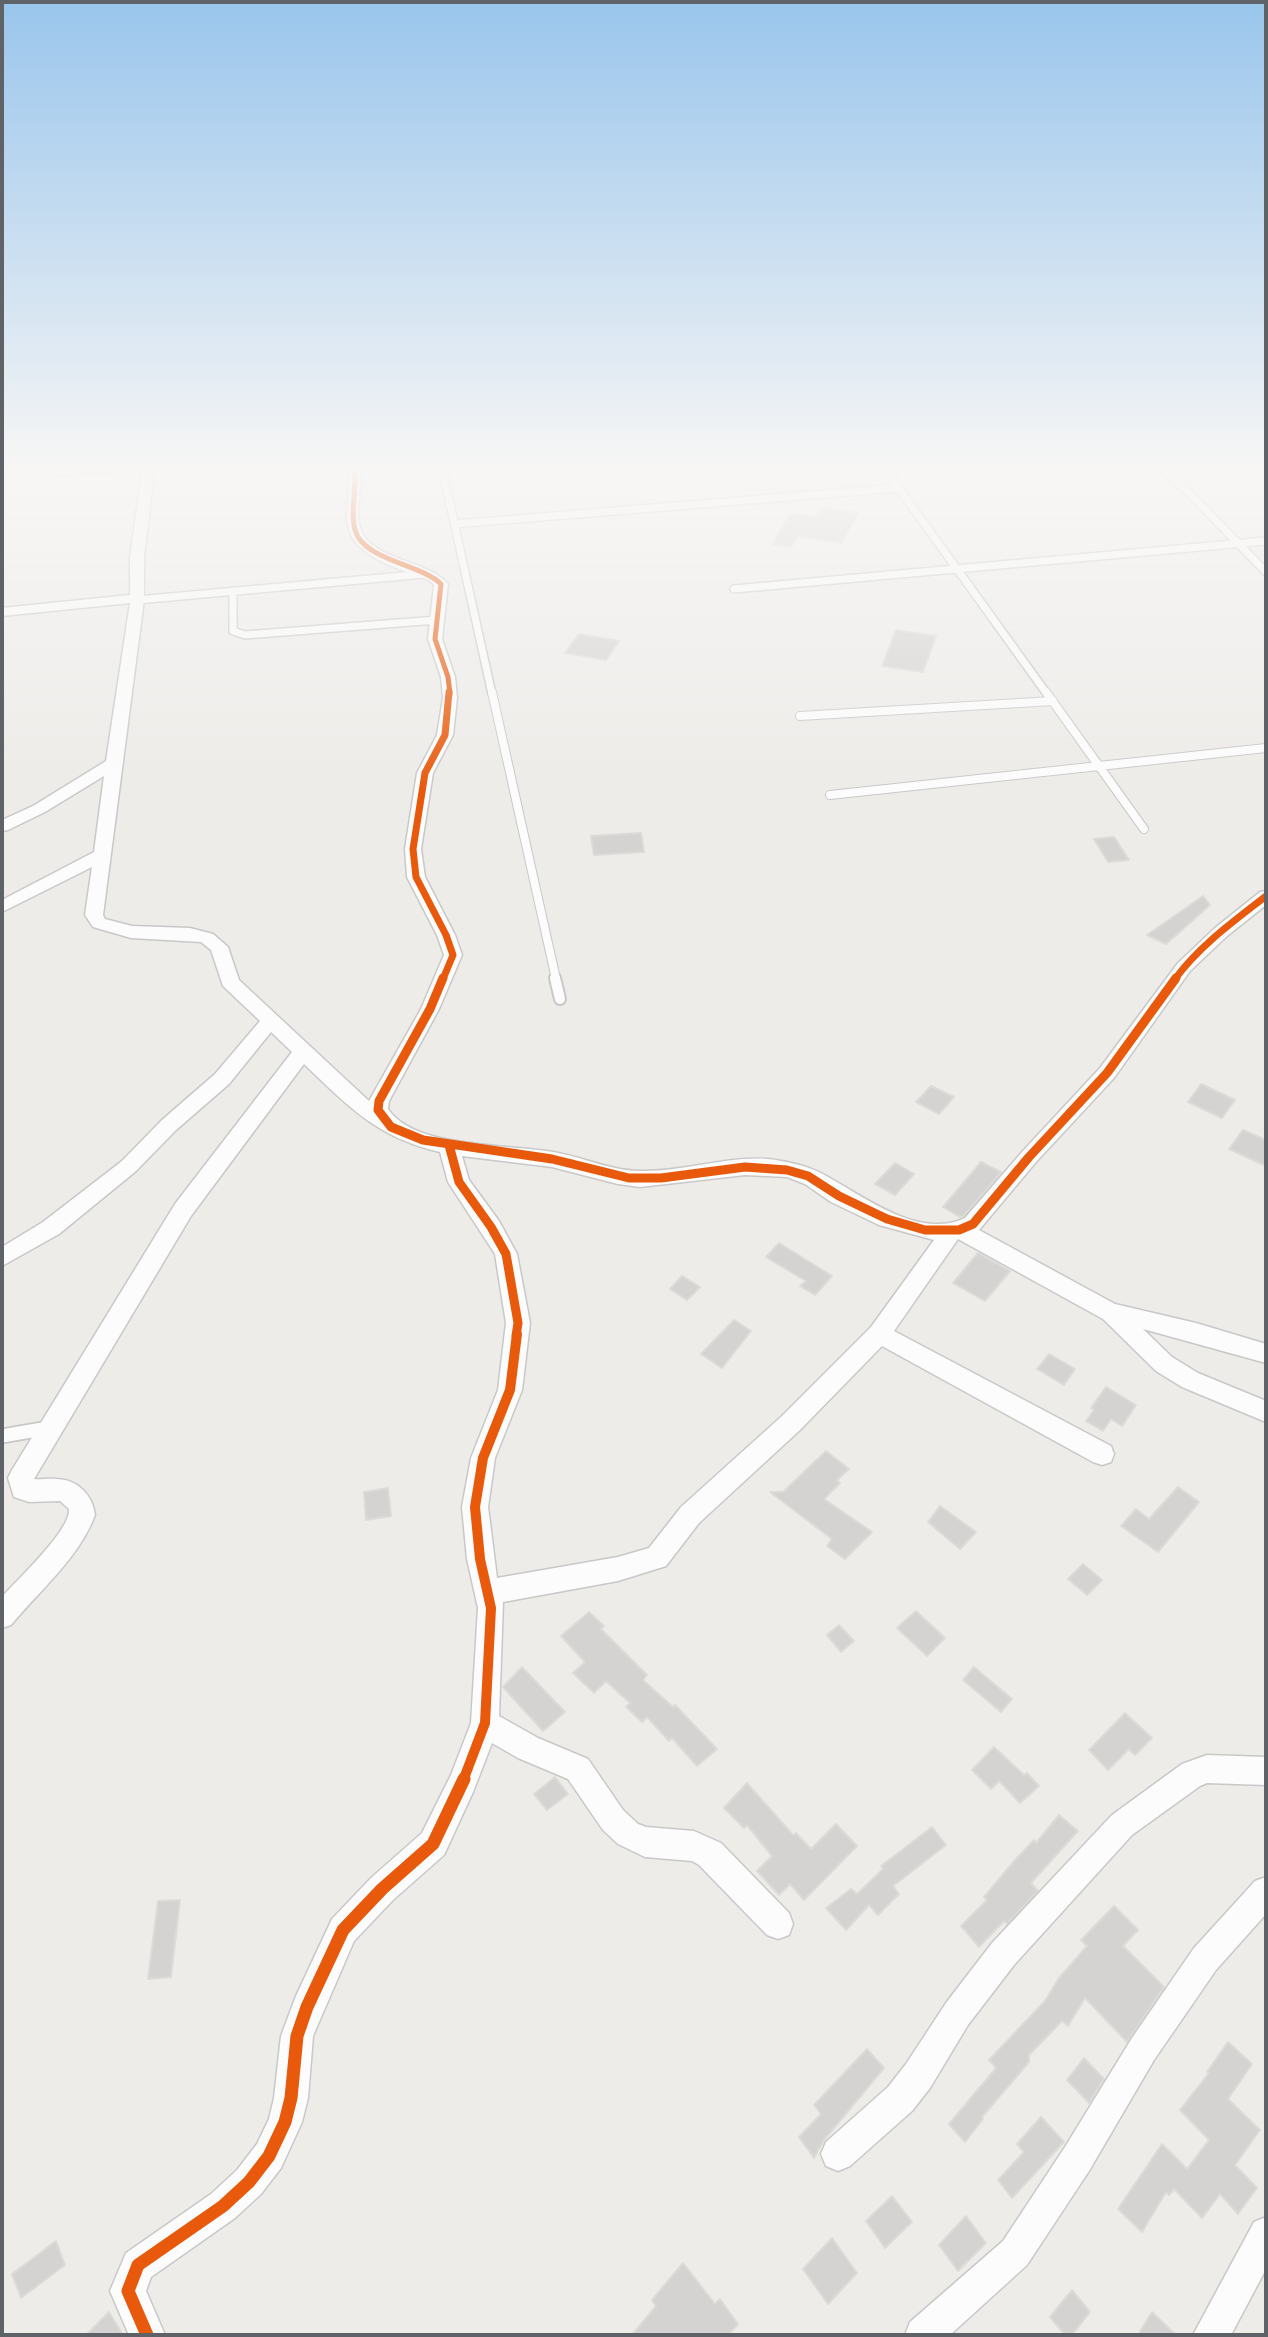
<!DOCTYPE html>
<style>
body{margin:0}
#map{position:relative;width:1268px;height:2337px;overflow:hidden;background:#eeece9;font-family:Quicksand,sans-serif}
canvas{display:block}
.frame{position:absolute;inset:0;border:4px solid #5f6266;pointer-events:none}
</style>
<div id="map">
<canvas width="1268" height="2337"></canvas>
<div class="frame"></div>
</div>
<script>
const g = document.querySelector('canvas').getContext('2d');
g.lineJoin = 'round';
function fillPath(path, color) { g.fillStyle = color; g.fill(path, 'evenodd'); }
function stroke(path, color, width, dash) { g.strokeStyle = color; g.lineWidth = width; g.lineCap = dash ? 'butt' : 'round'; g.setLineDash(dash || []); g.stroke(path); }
const building = new Path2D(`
 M821,508L859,513L841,543L798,536L791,547L772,545L790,514L816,517Z
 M896,630L936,636L923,672L882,666Z
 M579,634L619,641L606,660L565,653Z
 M641,833L644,852L594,855L591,836Z
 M1114,837L1129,860L1108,862L1094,839Z
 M1203,896L1210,905L1166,944L1147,935Z
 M1201,1084L1235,1100L1222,1118L1188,1102Z
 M931,1086L954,1097L939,1114L916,1102Z
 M1243,1130L1266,1140V1166L1229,1149Z
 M981,1162L1001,1172L964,1216L960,1217L943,1207Z
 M895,1163L914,1174L895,1195L875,1184Z
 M779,1243L832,1276L815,1295L800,1286L806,1281L766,1257Z
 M978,1253L1010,1271L985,1301L953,1283Z
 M682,1276L700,1287L687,1300L670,1289Z
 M734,1320L751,1331L722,1368L701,1354Z
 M1049,1354L1075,1369L1064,1385L1037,1369Z
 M1106,1387L1136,1405L1122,1426L1111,1419L1103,1431L1086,1421L1094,1410L1091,1408Z
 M826,1451L849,1469L837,1480L840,1483L824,1499L872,1532L845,1559L827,1546L832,1539L770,1492H783Z
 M1178,1487L1199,1502L1158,1552L1121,1526L1136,1509L1149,1519Z
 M388,1488L391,1516L366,1520L364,1492Z
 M940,1506L976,1532L960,1549L928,1522Z
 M1083,1564L1102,1580L1087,1595L1068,1579Z
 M916,1611L945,1638L927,1656L897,1628Z
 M589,1612L604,1626L601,1629L647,1675L643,1680L673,1707L675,1705L717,1749L697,1766L672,1738L669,1741L647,1717L642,1722L626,1707L630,1703L606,1681L594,1693L573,1673L585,1662L561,1636Z
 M839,1625L854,1641L841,1652L827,1635Z
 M522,1667L565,1712L543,1731L503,1687Z
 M974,1667L1012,1699L1001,1712L963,1680Z
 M1125,1713L1152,1738L1135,1755L1129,1749L1108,1770L1089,1750Z
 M994,1747L1024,1775L1027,1773L1039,1786L1020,1803L999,1781L991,1789L972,1770Z
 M555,1777L568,1794L547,1810L534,1794Z
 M747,1783L793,1835L796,1833L811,1849L836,1824L857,1846L804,1900L790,1884L779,1895L757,1871L772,1856L747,1825L744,1828L724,1808Z
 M1059,1815L1078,1831L1031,1883L1038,1891L1007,1924L1004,1921L979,1947L961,1926L987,1900L984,1897L1015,1860L1034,1840L1036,1843Z
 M932,1827L946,1845L893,1886L899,1894L878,1915L869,1905L846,1930L826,1908L851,1889L857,1894L883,1869L881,1866Z
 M180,1900L171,1977L148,1979L158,1901Z
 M1114,1906L1138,1930L1123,1946L1164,1987L1127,2042L1085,1998L1068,2026L1062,2021L1029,2055V2062L982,2117L983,2119L965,2142L949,2124L996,2068L989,2060L1045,2001L1059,1978L1087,1946L1081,1940Z
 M1228,2042L1252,2064L1228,2099L1260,2130L1235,2165L1257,2188L1238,2214L1220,2194L1202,2218L1174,2189L1169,2195L1166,2192L1142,2232L1118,2209L1162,2144L1187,2169L1209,2140L1180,2110L1209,2073L1207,2072Z
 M867,2049L884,2068L824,2140L814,2158L799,2137L821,2114L814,2105Z
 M1084,2058L1104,2079L1089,2103L1067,2080Z
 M1041,2117L1064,2142L1012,2198L998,2180L1024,2152L1017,2144Z
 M892,2196L912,2222L885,2248L866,2221Z
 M966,2216L986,2243L958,2271L939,2245Z
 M832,2238L857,2273L828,2304L803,2269Z
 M56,2241L65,2265L21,2298L12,2274Z
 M683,2263L715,2304L720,2299L738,2324L728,2335H632L656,2306L652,2300Z
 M1072,2290L1090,2312L1072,2335H1065L1050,2317Z
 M109,2312L123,2335H86Z
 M1152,2312L1176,2335H1138Z`);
const laneFar3 = new Path2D(`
 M447,465L443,469L444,477L492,694
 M882,465L1047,694
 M1157,465L1192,496L1266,572
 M1159,468L1193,465
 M455,524L898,488
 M734,589L1266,541
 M233,591V631L245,635L437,620
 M137,600L425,574`);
const laneFar2 = new Path2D(`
 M492,692L556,979
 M1046,692L1144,829
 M800,716L1053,701
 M830,795L1266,748`);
const laneFar1 = new Path2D(`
 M555,978L560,999`);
const lane = new Path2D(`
 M2,1436L48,1428`);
const street = new Path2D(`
 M143,465H155L144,557V600L103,915L105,919L132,926L190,928L213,934L228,947L239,980L369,1101L421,1009L444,955L437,935L407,877L405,849L417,773L437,735L443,698L441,677L428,639L434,585L429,580C401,569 348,557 347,519C346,500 352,484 347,465H359C365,486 353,510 361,530C373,561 429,560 448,584L442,639L455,677L457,698L453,735L433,773L421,849L425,877L455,935L462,955L439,1009L389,1101L388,1109C415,1149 509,1144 553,1152C583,1157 611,1171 641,1171C684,1172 725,1156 768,1159C785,1161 804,1165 819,1172C860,1193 917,1241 965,1218L1022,1152L1100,1068L1178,963L1215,928L1260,892L1266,891V905L1227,936L1190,971L1114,1078L1036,1162L979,1230L1115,1304L1196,1323L1266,1344V1363L1143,1329L1172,1357L1198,1373L1266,1401V1422L1182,1387L1156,1371L1103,1319L958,1239L894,1331L1111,1446L1114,1454L1111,1462L1102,1465L1093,1462L882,1346L800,1430L699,1523L666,1566L618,1581L503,1602L499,1716L538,1738L588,1759L623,1810L638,1824L646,1827L694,1831L721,1843L789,1913L793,1924L789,1935L778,1939L767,1935L699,1865L692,1861L645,1857L618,1844L603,1830L568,1779L518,1758L492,1743L473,1792L444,1855L393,1900L354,1941L313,2036L308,2098L302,2122L281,2168L261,2194L235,2218L151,2277L146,2291L165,2335H129L110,2291L126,2253L211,2194L237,2170L257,2144L269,2119L274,2098L281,2036L296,1996L332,1919L371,1878L422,1833L451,1775L471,1723L478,1608L467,1559L462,1507L471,1458L498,1390L506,1323L495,1254L448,1182L440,1152C378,1138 349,1107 304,1064L191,1216L34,1479C40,1480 48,1478 56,1479C77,1479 93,1495 95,1515C79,1558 40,1590 11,1625L2,1628V1597C17,1580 71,1530 69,1509L60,1501L29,1502L14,1497L8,1478L12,1470L175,1204L292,1052L271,1032L229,1084L176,1130L136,1171L59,1234L2,1266V1247L43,1222L122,1161L162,1120L215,1074L260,1021L223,986L211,950L201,942L131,938L93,927L85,915L92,867L2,912V900L94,852L104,776L45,812L8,830L2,831V820L33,806L106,761L130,603L2,616V608L130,595V557ZM462,1156L552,1167L618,1184L640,1187L745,1175L787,1177L805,1184L831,1202L879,1225L934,1240L871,1327L782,1416L681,1507L649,1548L618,1557L497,1578L488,1507L495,1458L522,1390L530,1323L517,1254L499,1221L469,1180Z
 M1207,1755L1266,1757V1785L1207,1783L1200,1786L1132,1835L1014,1965L968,2025L930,2088L912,2111L850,2166L838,2171L826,2166L821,2154L826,2142L888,2087L906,2064L946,2003L992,1943L1112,1815L1182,1764Z
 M1266,1877V1914L1216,1970L1154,2060L1089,2171L1027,2265L950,2335H905L910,2322L1003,2241L1065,2147L1132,2038L1194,1948L1255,1881Z
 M1266,2217V2269L1231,2335H1193L1254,2222Z`);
const primary = new Path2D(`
 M70,465H160L151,470L2,480V470Z`);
const cyclewayFar4 = new Path2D(`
 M353,465C359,487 349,509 355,530C363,560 421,564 441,584L435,639L448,677L450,694`);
const cyclewayFar3 = new Path2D(`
 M443,979L453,955L446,935L416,877L413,849L425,773L445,735L449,692
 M1175,979C1199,946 1234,921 1266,896`);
const cyclewayFar2 = new Path2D(`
 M443,978L430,1009L379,1101L378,1110L391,1127L423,1140L552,1159L629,1178H661L745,1167L787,1170L808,1176L839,1196L887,1219L925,1230H959L973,1224L1029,1157L1107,1073L1176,978
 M449,1145L459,1182L491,1227L506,1254L518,1323L516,1336`);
const cyclewayFar1 = new Path2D(`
 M463,1781L485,1723L491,1608L480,1559L475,1507L483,1458L510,1390L517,1334`);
const cycleway = new Path2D(`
 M147,2335L128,2291L138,2265L223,2206L249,2182L269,2156L285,2122L291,2098L297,2036L307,2007L343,1930L382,1889L433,1844L464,1779`);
fillPath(building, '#d5d3d2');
stroke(building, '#dddbd8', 2);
stroke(laneFar3, '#c8c8c8', 10);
stroke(laneFar2, '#c8c8c8', 10);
stroke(laneFar1, '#c8c8c8', 14);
stroke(lane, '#c8c8c8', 17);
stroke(street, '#c8c8c8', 3);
stroke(primary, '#d2cbba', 3);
stroke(laneFar3, '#fcfcfc', 7);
stroke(laneFar2, '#fcfcfc', 8);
stroke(laneFar1, '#fcfcfc', 10);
stroke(lane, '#fcfcfc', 13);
fillPath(street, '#fcfcfc');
fillPath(primary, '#f2f0ea');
stroke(cyclewayFar4, '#e8590c', 5);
stroke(cyclewayFar3, '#e8590c', 7);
stroke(cyclewayFar2, '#e8590c', 9);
stroke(cyclewayFar1, '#e8590c', 10);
stroke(cycleway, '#e8590c', 13);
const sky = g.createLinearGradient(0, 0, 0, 792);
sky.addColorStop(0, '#99c5ec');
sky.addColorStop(0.59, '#f7f6f5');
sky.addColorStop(1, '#f7f6f500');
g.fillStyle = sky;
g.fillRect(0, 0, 1268, 792);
</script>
